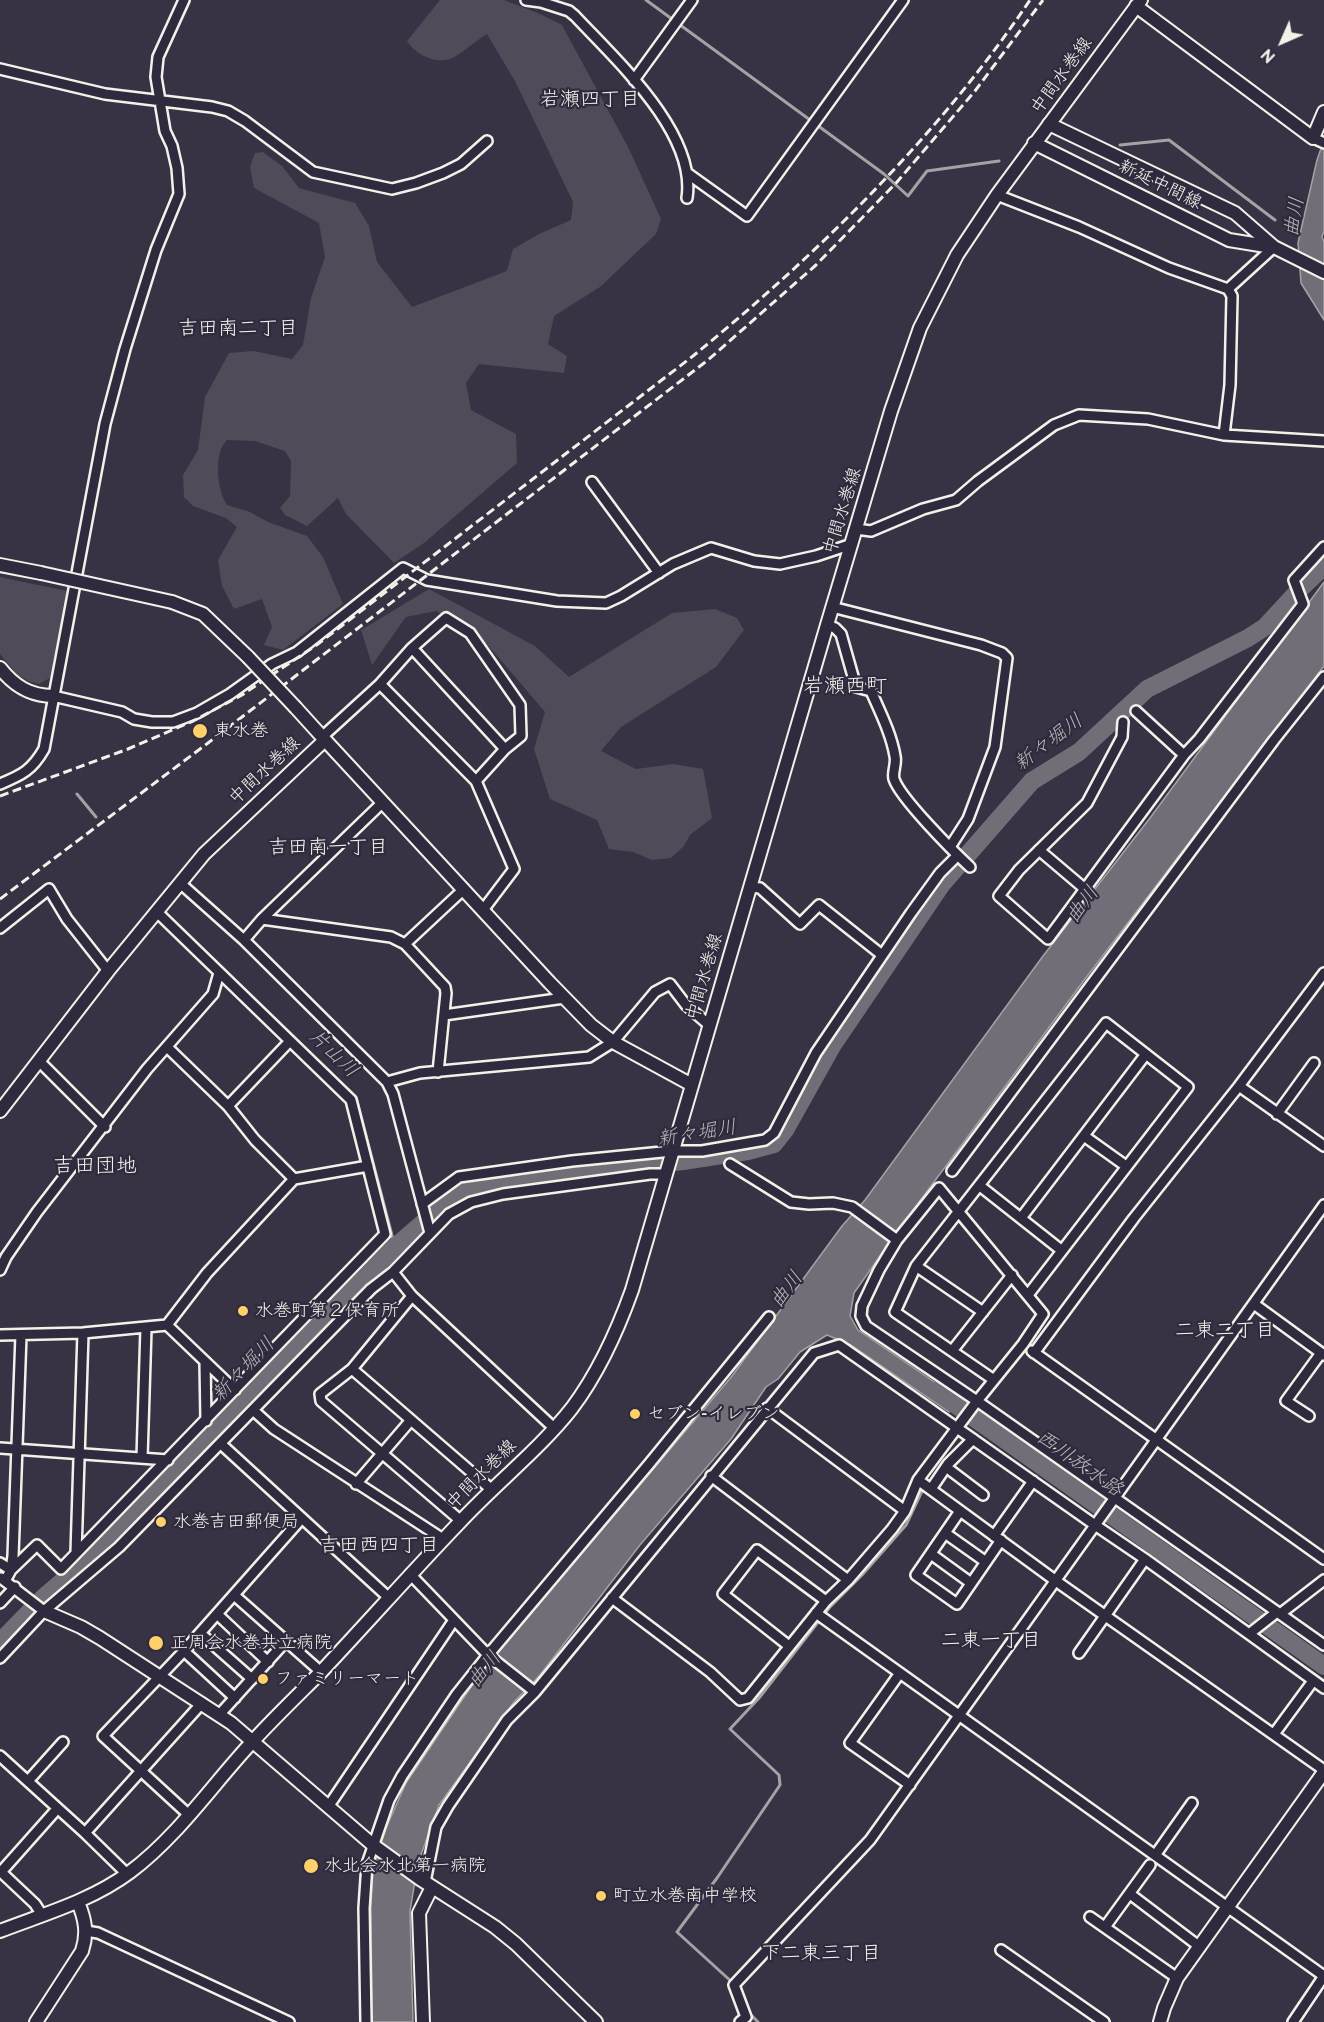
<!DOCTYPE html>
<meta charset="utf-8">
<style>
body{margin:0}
#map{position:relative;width:1324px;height:2022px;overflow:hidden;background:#373244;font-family:"Balsamiq Sans",sans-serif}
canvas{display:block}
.north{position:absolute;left:1252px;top:12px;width:60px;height:60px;-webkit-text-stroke:4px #2f2a3d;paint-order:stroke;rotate:225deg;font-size:16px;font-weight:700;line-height:24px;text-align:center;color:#f4f1e8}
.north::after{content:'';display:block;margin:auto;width:21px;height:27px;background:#f4f1e8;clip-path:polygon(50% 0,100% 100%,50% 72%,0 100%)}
</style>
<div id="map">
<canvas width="1324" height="2022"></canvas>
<div class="north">N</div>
</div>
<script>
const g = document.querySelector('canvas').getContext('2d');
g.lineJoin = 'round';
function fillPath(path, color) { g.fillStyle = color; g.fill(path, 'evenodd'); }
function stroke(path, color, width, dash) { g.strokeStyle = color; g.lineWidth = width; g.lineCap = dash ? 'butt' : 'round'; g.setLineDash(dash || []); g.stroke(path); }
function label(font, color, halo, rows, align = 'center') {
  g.font = font + ' "Balsamiq Sans","Klee One",sans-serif'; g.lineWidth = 4.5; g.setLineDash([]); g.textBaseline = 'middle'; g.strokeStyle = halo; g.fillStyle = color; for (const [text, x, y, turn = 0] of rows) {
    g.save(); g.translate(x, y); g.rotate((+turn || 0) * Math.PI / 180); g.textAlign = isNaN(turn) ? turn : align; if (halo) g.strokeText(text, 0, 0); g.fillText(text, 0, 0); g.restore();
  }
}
const green = new Path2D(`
 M440,0H504L540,14L562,25L629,149L661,219L656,234L600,287L554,316L548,344L567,356L564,373L479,364L466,383L471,410L516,434L517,463L424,543L394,563L346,514L338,498L307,526L285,515L280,508L290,496L291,461L285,451L255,441L227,440C213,453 217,490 227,505L250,512L268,522L307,536L323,557L343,604L283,650L264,645L272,627L262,599L234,609L222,586L218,560L237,527L226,518L193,506L184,497L183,475L198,450L205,397L229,353L254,351L292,359L303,345L311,298L325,257L319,223L254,188L250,167L255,153L263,152L282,166L299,188L355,203L369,226L377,262L412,307L507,271L513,249L539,234L571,220L573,202L516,83L487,34C476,40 461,55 450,59C434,64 415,54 407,41Z
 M0,577L67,591L50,678L39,684L28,681L16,674L0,654Z
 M429,589L535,646L569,677L672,613L715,609L737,618L744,630L716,667L621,727L601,751L636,769L673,764L703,769L712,818L690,835L684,846L671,858L652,860L633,852L609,849L597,820L550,799L534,749L545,712L493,651L472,629L436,611L406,617L372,665L361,630Z`);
const water = new Path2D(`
 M1324,140V231L1322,237L1324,242V320L1301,283L1298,243L1317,160Z
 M1324,582V666L1088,975L902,1225L854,1293L850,1316L858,1330L958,1398L949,1412L851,1345L827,1335L800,1352L778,1379L766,1387L731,1439L640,1545L540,1675L514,1702L439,1805L418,1863L410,1911L413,2022H372L371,1907L373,1869L386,1828L406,1783L479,1675L732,1376L842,1226L865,1200L1043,956L1150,818Z`);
const stream = new Path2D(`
 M646,0L884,174L908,196L927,171L999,161
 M1120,145L1169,140L1275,220
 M77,794L96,817
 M179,926L356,1097L395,1247
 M733,1983L677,1932L717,1878L780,1785L779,1775L730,1729L759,1698L829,1608L862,1575L906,1525L922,1491
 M746,2004L751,2015L758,2022`);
const river = new Path2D(`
 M936,1391L1324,1666
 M0,1642L44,1597L107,1543L395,1247L446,1203L461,1193L483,1186L499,1182L683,1161L748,1151L774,1144L785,1130L832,1046L942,884L1032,781L1079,752L1147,689L1248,638L1265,627L1301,588L1324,566`);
const street = new Path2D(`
 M526,0L541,2L569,11L575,16C616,60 697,133 687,198
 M0,69L105,94L212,107L228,111L245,121L313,172L392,189L416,183L443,173L461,164L487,141
 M634,80L692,0
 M1313,138L1324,143
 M687,173L747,216L903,0
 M997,195L1079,227L1169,268L1228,289L1232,296L1230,385L1224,435
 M1228,289L1274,247
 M592,482L659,573
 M856,529L871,531L923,509L956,500L978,481L1054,425L1079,415L1148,419L1224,435L1324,441
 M832,607L981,645L1002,653L1007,658L995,747L968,819L950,847
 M827,625L835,628L841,634L856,687L871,691C880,712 891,733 895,756C897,764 892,772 894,779C900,798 954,852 970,867
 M412,648L505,749
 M380,684L476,781L514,869L483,910
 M53,696L122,712L134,719L152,722H173L197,713L230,694L272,664L297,652L403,568L427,580L557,601L606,603L621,596L673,564L711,548L754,561L780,564L816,556L852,544
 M1136,711L1184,755
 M1123,722L1122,737L1087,803L1019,870L999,896L1048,939L1184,755L1199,739L1303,604L1294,580L1324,547
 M322,737L380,684L412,648L446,618L470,633L520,705L521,736L505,749L476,781
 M0,784C22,775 32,770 44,749L105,424L125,349L156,250L179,194L177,168L172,146L165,131L156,77L158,57L184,0
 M1039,850L1085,889
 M180,883L244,940L387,1082L393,1094L430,1233
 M750,887L760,888L800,924L819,905L882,955
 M262,919L391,937L405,944L445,987L446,993L438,1072
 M0,928L49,889L67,919L108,971
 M244,940L262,919L383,802
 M405,944L464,889
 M444,1015L564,998
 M167,1047L228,1106L255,1140L294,1179
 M39,1061L105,1127
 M387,1082L420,1073L589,1057L613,1042L655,992L670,984L686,1005L709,1025
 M1239,1086L1324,1146
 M228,1106L290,1041
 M1277,1114L1314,1063
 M1084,1136L1126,1166
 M730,1164L791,1202L809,1204L833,1203L852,1207L897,1240
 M952,1171L1274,740L1324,677
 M980,1186L1061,1250
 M422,1204L459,1177L572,1161L672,1151H702L765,1140L774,1133L816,1053L911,913L940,873L957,856
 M1021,1218L1146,1054
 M916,1266L983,1312
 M0,1270L6,1257L37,1212L147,1069L213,994L219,973
 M393,1272L412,1296L554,1428
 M412,1296L352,1369L320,1394L321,1401L461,1521
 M1254,1304L1324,1355
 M167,1325L235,1390
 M0,1335L83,1333L167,1325L207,1273L294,1179L368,1166
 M952,1351L1012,1275
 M1032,1351L1324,1559
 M1034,1353L1134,1218L1239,1086L1324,973
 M205,1362L206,1421
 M352,1369L492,1490
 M994,1380L895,1312L916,1266L1106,1023L1188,1087L1028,1295
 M767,1408L905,1511
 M253,1410L274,1429L443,1539
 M1309,1416L1286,1401L1321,1353
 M221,1444L388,1597
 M0,1448L168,1460
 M142,1458L146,1328
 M946,1467L983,1495
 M711,1476L848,1580
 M918,1480L1056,1581L1324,1770
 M356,1484L411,1420
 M931,1489L948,1464L973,1439
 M960,1511L916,1575L957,1604L1001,1540
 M945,1533L986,1562
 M994,1536L1033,1481
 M76,1553L83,1333
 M931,1554L971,1583
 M0,1563L11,1570L37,1545L61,1569L385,1234L351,1100L157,912
 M410,1574L488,1655L535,1692
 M1,1578L44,1611
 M5,1581L11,1570L13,1556L21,1335
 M234,1595L321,1672
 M612,1598L710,1672L740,1700L748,1698L826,1601L848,1580L892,1529L905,1511L918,1480L977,1401L1023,1344L1043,1314L939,1188L897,1240L879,1270L862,1306L861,1316L866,1326L977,1401L1280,1614L1324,1580
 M0,1603L15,1587
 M816,1613L1324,1976
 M217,1614L268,1662
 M1280,1614L1324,1645
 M200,1633L252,1679
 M1249,1634L1277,1612
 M789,1646L723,1594L757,1550L826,1601
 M184,1651L235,1698
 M1079,1653L1145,1559
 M0,1658L44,1611L119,1547L371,1289L393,1272L449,1214L471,1202L503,1194L650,1174H665
 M900,1673L850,1743L910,1785
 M219,1715L286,1641
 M1274,1734L1313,1681
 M0,1756L85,1833L202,1703
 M28,1781L63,1742
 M328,1807L454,1620
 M189,1815L103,1736L184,1651L302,1518
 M85,1833L127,1874
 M1156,1854L1192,1803
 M0,1871L35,1904L42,1915
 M1,1872L57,1809
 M425,1882L436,1827L448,1806L507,1720L535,1692L814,1353L839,1345L1095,1525L1145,1559L1324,1688
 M1130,1894L1200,1947
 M1090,1917L1177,1978
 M1105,1927L1150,1865
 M86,1931L98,1933L289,2022
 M1001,1950L1104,2022
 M366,2022L364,1908L367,1864L389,1800L402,1776L457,1694L488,1655L649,1464L769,1317
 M740,2022L746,2017L734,1985L870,1840L1324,1205
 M1293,2022L1324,1976`);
const secondary = new Path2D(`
 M1136,6L1313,138L1324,112
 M1049,124L1235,213L1274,247L1324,272
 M1034,143L1229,240L1272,247
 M0,565L41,573
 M172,602L203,614L248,657
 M0,668C14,686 30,696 53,696
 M296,708L325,740
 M0,1111L108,971L204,854L325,740L550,983L591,1025L613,1042L692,1085
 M44,1611L81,1627L100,1638L231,1723L373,1845L420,1879L495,1927L516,1944L596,2022
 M0,1931C44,1914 91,1901 130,1872C178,1836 212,1785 253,1741C275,1717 298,1695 321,1672C367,1623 412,1572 459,1523C495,1484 539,1450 572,1408C599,1372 617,1332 632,1290L827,625L891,411L920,328L957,255L997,195L1141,0
 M36,2022L82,1951C88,1933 85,1919 78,1902
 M423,2022L419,1913L432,1887
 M1160,2022L1164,2008L1177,1978L1324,1772`);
const rail = new Path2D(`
 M0,796L128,749L193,721L242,695L318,644L693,356C817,255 940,134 1030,0
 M0,899L208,743L708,360L816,265L897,182L975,91L1043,0`);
const secondaryBridge = new Path2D(`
 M41,573L172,602
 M248,657L296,708`);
const markers = [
 [200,731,8,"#ffd166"],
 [243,1311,6,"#ffd166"],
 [635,1414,6,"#ffd166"],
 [161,1522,6,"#ffd166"],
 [156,1643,8,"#ffd166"],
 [263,1679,6,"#ffd166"],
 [311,1866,8,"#ffd166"],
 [601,1896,6,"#ffd166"]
];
const streetNames = [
 ["中間水巻線",1062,76,-54],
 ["新延中間線",1160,185,26],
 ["中間水巻線",843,511,-73],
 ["中間水巻線",265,771,-43],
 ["中間水巻線",705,977,-74],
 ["中間水巻線",482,1475,-45]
];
const poiNames = [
 ["東水巻",214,731],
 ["水巻町第２保育所",255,1311],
 ["セブン-イレブン",647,1414],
 ["水巻吉田郵便局",173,1522],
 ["正周会水巻共立病院",170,1643],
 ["ファミリーマート",275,1679],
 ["水北会水北第一病院",324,1866],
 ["町立水巻南中学校",613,1896]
];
const neighbourhoodNames = [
 ["岩瀬四丁目",590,100],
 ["吉田南二丁目",238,329],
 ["吉田南一丁目",328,848],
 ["二東二丁目",1225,1331],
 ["吉田西四丁目",379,1546],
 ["二東一丁目",991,1641],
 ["下二東三丁目",821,1954]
];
const waterNames = [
 ["曲川",1295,217,-81],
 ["新々堀川",1049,743,-37],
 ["曲川",1083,905,-53],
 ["片山川",333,1054,44],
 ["新々堀川",697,1134,-9],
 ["曲川",787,1290,-53],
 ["新々堀川",244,1370,-46],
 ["西川放水路",1079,1464,35],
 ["曲川",485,1670,-51]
];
const quarterNames = [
 ["岩瀬西町",845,687],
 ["吉田団地",95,1167]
];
fillPath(green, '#504b59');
fillPath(water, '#726e77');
stroke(water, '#a6a2a4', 1.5);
stroke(stream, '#a6a2a4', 3);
stroke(river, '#726e77', 18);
stroke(street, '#f4f1e8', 14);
stroke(secondary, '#f4f1e8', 16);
stroke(street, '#2f2a3d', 9);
stroke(secondary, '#2f2a3d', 12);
stroke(rail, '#f4f1e8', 3, [9, 4.5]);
stroke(secondaryBridge, '#f4f1e8', 16, []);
stroke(secondaryBridge, '#2f2a3d', 12);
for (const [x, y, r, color] of markers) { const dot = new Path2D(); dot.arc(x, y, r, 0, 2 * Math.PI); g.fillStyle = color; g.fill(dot); stroke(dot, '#2f2a3d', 2); }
label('18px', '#f4f1e8', '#2f2a3d', streetNames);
label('18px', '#f4f1e8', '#2f2a3d', poiNames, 'left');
label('20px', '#f4f1e8', '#2f2a3d', neighbourhoodNames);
label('italic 20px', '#bab6b5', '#2f2a3d', waterNames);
label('21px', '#f4f1e8', '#2f2a3d', quarterNames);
</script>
